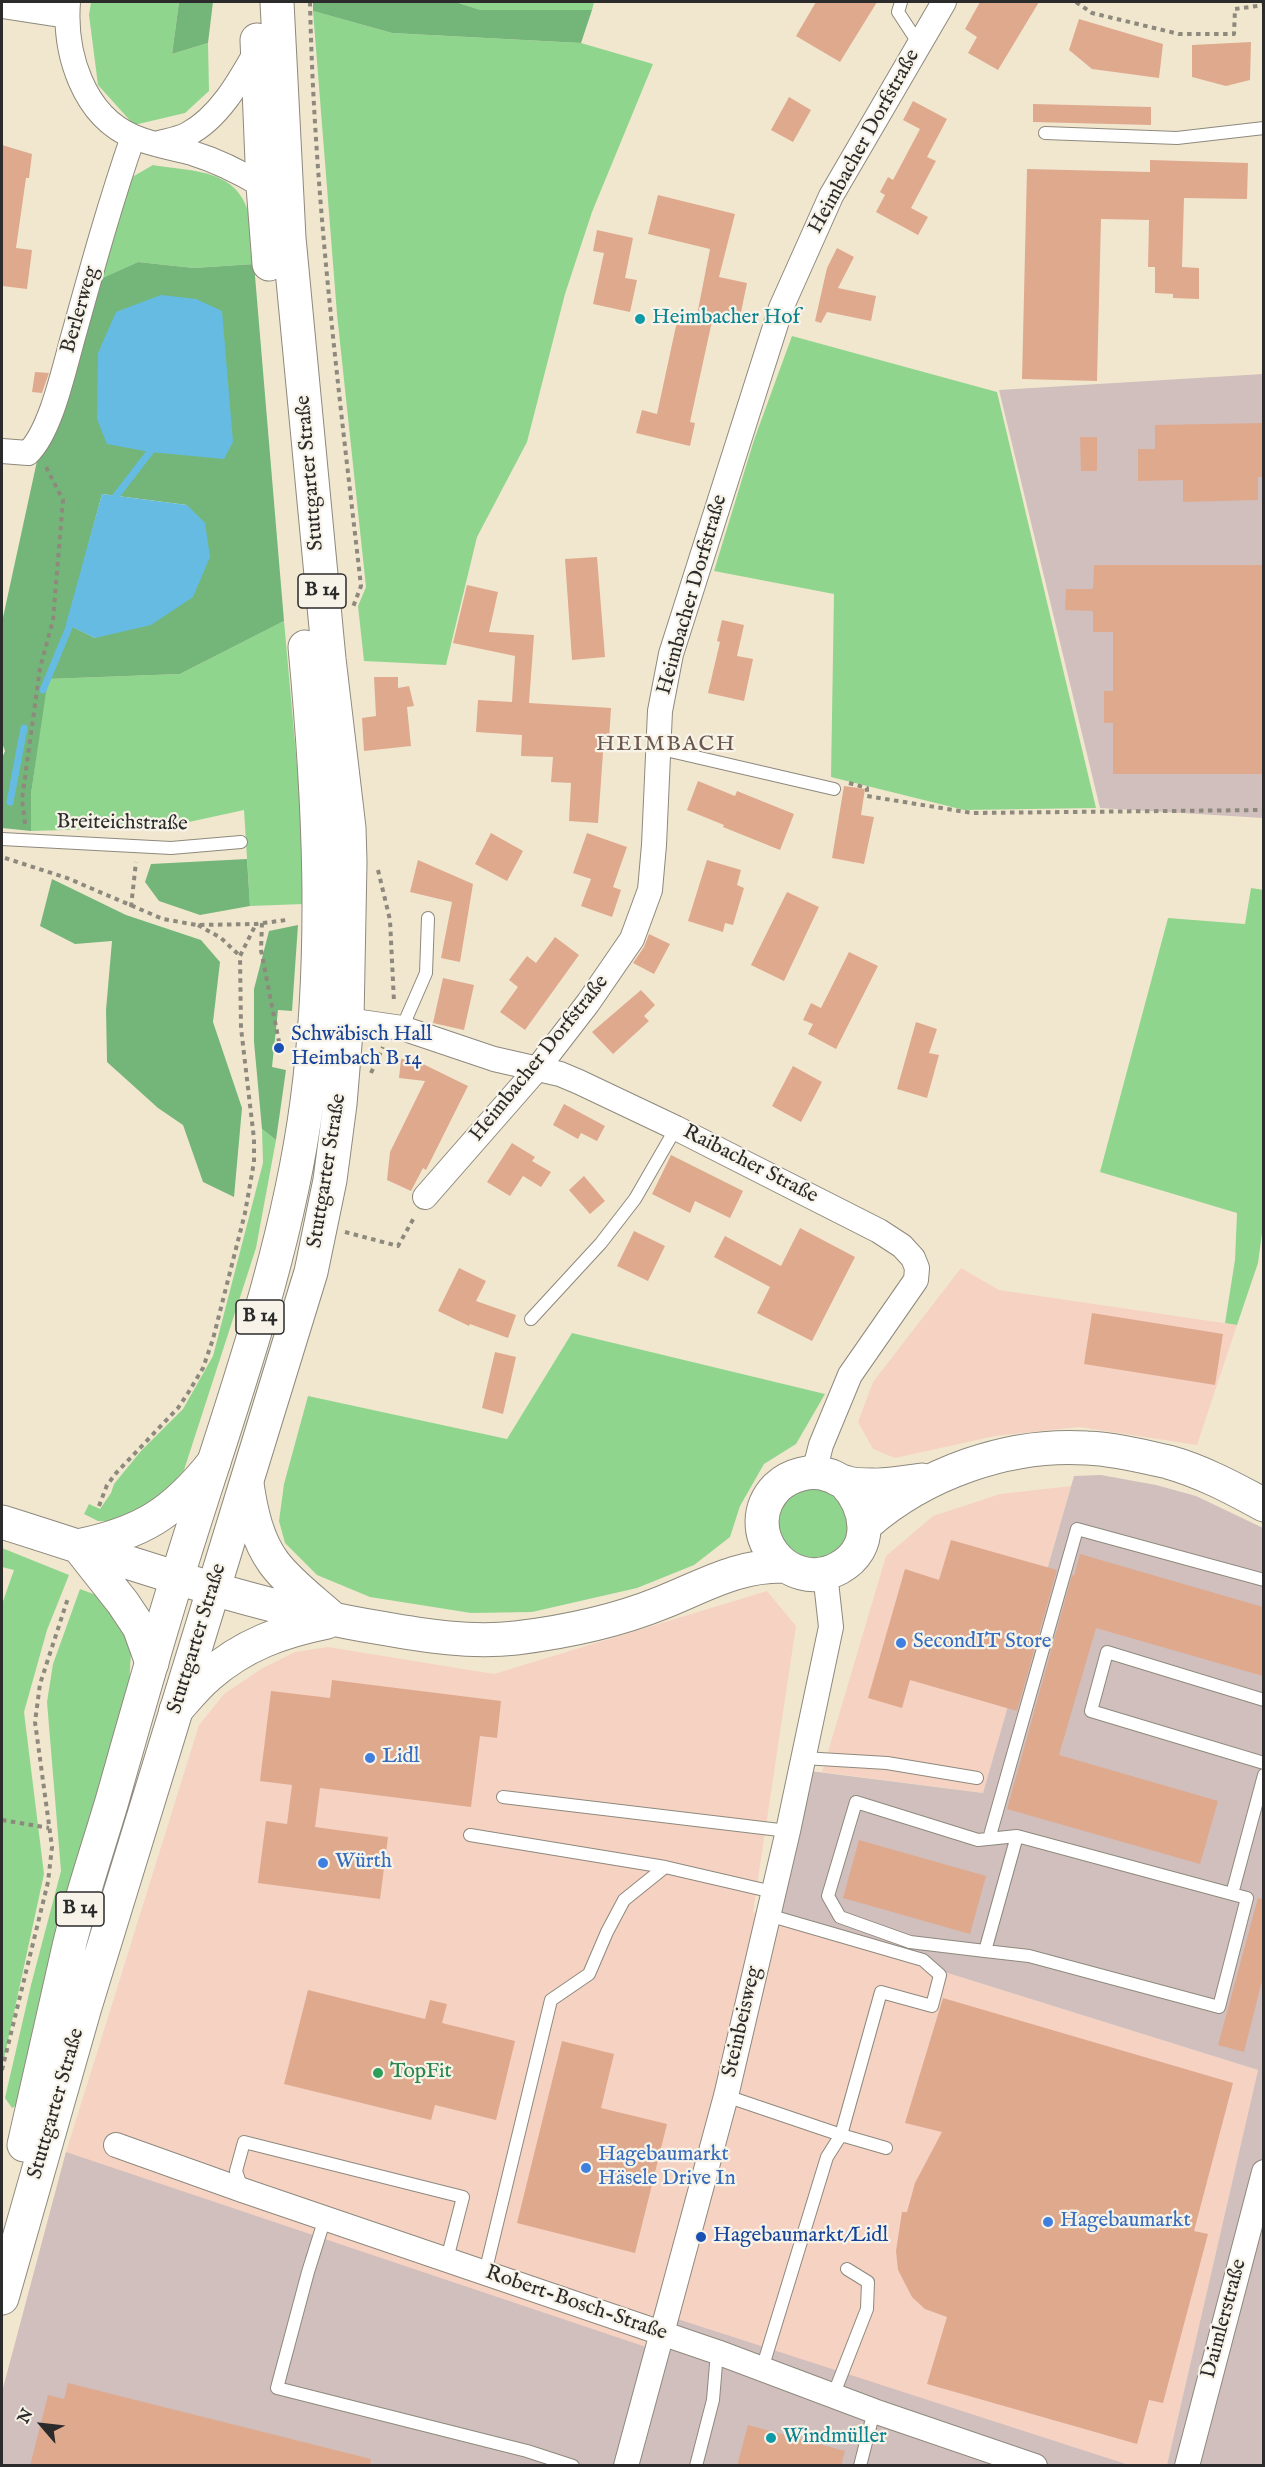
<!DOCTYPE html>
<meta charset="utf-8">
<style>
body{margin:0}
#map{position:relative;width:1265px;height:2467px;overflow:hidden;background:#f1e7cf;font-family:"IM FELL English",serif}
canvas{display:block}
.frame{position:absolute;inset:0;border:3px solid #2b2b2b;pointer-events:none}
.north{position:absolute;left:12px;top:2395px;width:60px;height:60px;-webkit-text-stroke:4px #f7f3e8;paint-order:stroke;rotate:298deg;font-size:16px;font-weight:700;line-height:24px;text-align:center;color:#2b2b2b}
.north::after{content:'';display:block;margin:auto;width:21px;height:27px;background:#2b2b2b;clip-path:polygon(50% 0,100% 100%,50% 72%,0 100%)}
</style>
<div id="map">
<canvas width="1265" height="2467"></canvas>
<div class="frame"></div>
<div class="north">N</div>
</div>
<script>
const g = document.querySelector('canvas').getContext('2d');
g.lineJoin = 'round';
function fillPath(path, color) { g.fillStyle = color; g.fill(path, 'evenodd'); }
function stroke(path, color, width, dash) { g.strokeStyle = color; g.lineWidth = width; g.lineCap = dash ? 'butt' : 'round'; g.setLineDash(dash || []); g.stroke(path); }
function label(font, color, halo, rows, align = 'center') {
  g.font = font + ' "IM FELL English",serif'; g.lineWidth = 4.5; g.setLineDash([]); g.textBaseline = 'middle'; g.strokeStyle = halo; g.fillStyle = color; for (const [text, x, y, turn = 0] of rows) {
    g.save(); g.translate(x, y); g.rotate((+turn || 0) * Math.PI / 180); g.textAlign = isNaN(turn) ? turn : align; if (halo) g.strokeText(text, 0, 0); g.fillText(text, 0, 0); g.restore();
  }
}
const built = new Path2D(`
 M961,1268L999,1290L1237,1325L1197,1445L1079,1427L995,1436L895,1458L873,1449L858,1422L873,1382Z
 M1071,1486L983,1793L822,1772L886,1556L933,1516L1000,1494Z
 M767,1591L796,1626L753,1912L1258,2070L1167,2465H1129L652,2349L2,2466V2392L66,2152L199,1725L224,1694L261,1669L295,1652L328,1647L494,1674Z`);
const industrial = new Path2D(`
 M1263,374V818L1100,808L999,390Z
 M1101,1475L1156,1485L1196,1496L1263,1528V2465H1167L1258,2070L775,1919L810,1771L983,1793L1074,1476Z
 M66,2152L652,2349L662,2314L1129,2465L2,2466V2392Z`);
const green = new Path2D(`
 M91,2H179L172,54L208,43L209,91L185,113L134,125L98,85L89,15Z
 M457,2H594L592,10H479Z
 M313,11L392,33L581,43L653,64L592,212L565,294L527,442L477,537L446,665L364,661L358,606L366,587L337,314Z
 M153,165C194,172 239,168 250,218C253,232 253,249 254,264L194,268L138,262L100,279L127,180Z
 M792,336L997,392L1096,808L964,810L831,777L834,594L714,571L754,440Z
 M284,621L307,876L304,904L250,906L244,810L166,827L31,831V794L47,679L180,674Z
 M1251,888L1264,890V1218L1258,1263L1237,1325L1225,1323L1235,1260L1237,1213L1100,1172L1168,918L1245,924Z
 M262,1129L276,1140L256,1248L184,1470L157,1502L120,1521H98L84,1514L89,1504L100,1509L111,1493L114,1484L141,1451L183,1409L213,1356L263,1163Z
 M572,1333L825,1394L796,1444L764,1464L740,1506L730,1537L694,1565L637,1588L532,1612L471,1613L370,1597L317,1575L285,1543L279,1521L284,1484L308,1396L507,1439Z
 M835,1486L852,1532C829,1564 820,1566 784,1550L773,1512L786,1490Z
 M2,1548L69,1575L47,1630L24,1712L44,1874L2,2068V1604L14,1570L2,1567Z
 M80,1589L96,1595L109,1604L127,1631L131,1652L129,1687L74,1870L22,2102L12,2108L5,2098L31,1985L61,1871L47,1702L53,1664Z`);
const forest = new Path2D(`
 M179,2H213L208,43L172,54Z
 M313,2H456L480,10H592L581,43L392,33L313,11Z
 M138,262L194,268L254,264L284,621L180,674L48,679L31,794V831L2,828V758L5,751L2,743V622L37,461L100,279ZM102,494L187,505L95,638L67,624Z
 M247,859L250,906L200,915L159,901L145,882L151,864Z
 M52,879L126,915L201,940L220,962L213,1022L242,1108L234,1197L203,1182L183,1125L158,1108L107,1062L106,1010L112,941L75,944L40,926Z
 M298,925L292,1011L278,1010L272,1067L286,1070L276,1140L262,1129L254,1042V989L269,931Z`);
const water = new Path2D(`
 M161,295L196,299L222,311L233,442L224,459L150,452L107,444L97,419L98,353L116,312Z
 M102,494L187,505L205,523L210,557L193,597L151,625L95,638L66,624Z`);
const stream = new Path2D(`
 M116,496L150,452
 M43,690L70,625
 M10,802L24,728`);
const building = new Path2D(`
 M816,2H877L840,62L796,36Z
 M980,2H1039L998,70L968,53L977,37L965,29Z
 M1079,19L1163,44L1159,78L1092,69L1069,50Z
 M1251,42L1250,80L1226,86L1192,77V45Z
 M789,97L811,110L793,142L771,130Z
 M913,101L947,119L927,157L936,161L911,208L928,217L918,235L876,212L885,195L880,192L888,177L893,180L920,129L903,120Z
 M1033,104L1151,107V125L1033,122Z
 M2,145L32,154L29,178H26L16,248L32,250L27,289L2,286Z
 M1150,160L1248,163L1247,199L1184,198L1182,267L1199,268V299L1173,298V294L1155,293V267H1148L1149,220L1101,219L1097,381L1022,379L1027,169L1150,172Z
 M658,195L735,214L719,277L747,283L740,317L714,312L690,422L695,423L690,446L636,433L642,410L657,414L679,312L697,315L710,249L648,234Z
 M597,230L633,238L625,278L637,280L630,312L593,304L604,253L593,251Z
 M837,248L854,257L838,288L876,296L871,321L827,312L821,323L815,321L827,268Z
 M35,372L49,373L42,393L32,392Z
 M1263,423V477H1258V500L1183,502V480L1138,481V449H1155V425Z
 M1080,437H1097V471H1081Z
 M597,557L605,657L572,660L565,559Z
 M1094,565H1263V774H1113V723H1104V691H1113V632H1093V611L1065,610L1066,589H1093Z
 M467,585L498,592L489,632L534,635L529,703L611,708L609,740L604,739L598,823L569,821L571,783L551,782L553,757L521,756L522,735L476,732L478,700L512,702L515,656L453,643Z
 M722,620L744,625L737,656L753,659L744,701L708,693L720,642L717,641Z
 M374,677H398V688L409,686L414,706L407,707L411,746L364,751L362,718L376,716Z
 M698,781L735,796L737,791L794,814L780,850L723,827L724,825L687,810Z
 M844,786L865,789L861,815L874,817L864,864L832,858Z
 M491,833L523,851L507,881L475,864Z
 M587,833L627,847L613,887L621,890L612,917L581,906L591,879L573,873Z
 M418,860L473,884L460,962L441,958L452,902L410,892Z
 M707,860L741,870L737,885L744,888L733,925L725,923L723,932L688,921Z
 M787,892L819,907L784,981L751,965Z
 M649,934L670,944L654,974L633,963L644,947Z
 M555,937L579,955L525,1030L500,1012L518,987L509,980L527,956L536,963Z
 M849,952L878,966L836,1049L808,1034L813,1024L803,1020L811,1003L821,1008Z
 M443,978L474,985L464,1030L433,1023Z
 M641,990L655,1005L644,1016L649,1021L613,1054L592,1032Z
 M916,1022L937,1029L929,1053L939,1055L927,1098L897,1089Z
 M401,1059L423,1061V1064L468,1086L426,1170L423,1168L411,1191L387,1180L390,1152L425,1081L399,1078Z
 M793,1066L822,1082L801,1122L772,1106Z
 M564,1104L605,1126L597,1141L581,1133L578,1139L553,1125Z
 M512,1143L535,1157L532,1161L551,1172L541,1187L523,1176L510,1196L487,1182Z
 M671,1155L743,1191L730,1218L695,1201L690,1213L652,1194Z
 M584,1176L605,1201L590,1214L569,1190Z
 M800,1228L855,1257L812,1341L757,1313L770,1287L714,1257L725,1236L781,1266Z
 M634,1231L665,1246L648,1281L617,1266Z
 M459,1268L486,1281L476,1301L516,1315L508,1338L470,1324L469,1326L438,1311Z
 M1092,1313L1223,1334L1215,1385L1084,1364Z
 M495,1352L516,1357L503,1414L482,1408Z
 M951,1540L1057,1570L1017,1711L910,1680L902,1708L868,1698L905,1569L939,1580Z
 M1080,1554L1263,1607V1676L1096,1628L1059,1755L1218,1801L1200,1864L1007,1809L1072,1575L1074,1576Z
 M332,1680L501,1701L497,1738L480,1736L471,1807L320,1788L315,1827L388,1837L380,1899L258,1883L266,1821L287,1824L292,1785L260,1781L271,1691L330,1698Z
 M859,1840L986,1876L970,1934L843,1898Z
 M1258,1898L1263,1899V1977L1244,2052L1218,2045Z
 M308,1990L425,2019L430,2000L447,2004L442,2023L515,2041L496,2120L435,2105L431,2120L284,2084Z
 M943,1998L1233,2083L1194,2231L1208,2234L1163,2403L1149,2400L1137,2444L927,2384L947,2317L925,2309L912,2297L898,2270L896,2251L902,2212H907L915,2183L942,2132L905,2123Z
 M562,2041L614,2054L601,2108L667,2124L635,2253L517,2223Z
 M68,2383L371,2459L370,2466H30L48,2395L64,2399Z
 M748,2425L845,2451L841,2466H737Z`);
const path = new Path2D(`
 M310,2C314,195 339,393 361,586L353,607
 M1076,2L1092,13L1179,34H1234L1235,9L1264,5
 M849,783L867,788V796L972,813L1264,810
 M25,824L22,799L40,668L53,620L63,500L45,465
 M5,858L67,878L163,919L197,925L256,924L286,920
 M378,870L390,920L394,1002
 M131,907L136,862
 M262,923L261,950L279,1042
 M198,925L221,938L240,956
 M371,1073L383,1047
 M345,1232L398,1246L415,1216
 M99,1506L107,1485L117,1472L178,1408L188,1393L203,1368L213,1339L245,1213L254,1162V1139L241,1028L240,956L256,924
 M2,1820L49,1828
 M2,2070L48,1882L52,1847L35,1722L40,1684L68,1598`);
const lane = new Path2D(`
 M901,2L898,12L919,44
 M1045,133L1177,138L1264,128
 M657,748L834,789
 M2,839L171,848L241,842
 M402,1028L426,973L428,918
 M531,1319L601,1243L635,1199L676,1128
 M1264,1700L1107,1652L1091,1711L1264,1763
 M803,1758L887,1763L977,1778
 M503,1797L788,1831
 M470,1835L665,1867
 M1017,1836L985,1951L1029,1956L1219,2007L1247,1898L1232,1894
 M989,1839L1077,1529L1264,1580
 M985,1951L910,1942L840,1917L828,1896L856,1802L978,1840L1017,1836L1232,1894L1264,1775
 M726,2096L841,2135L886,2148
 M242,2189L236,2171L244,2142L463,2197L447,2259
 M325,2218L308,2272L277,2388L527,2451L573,2466
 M485,2273L551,2000L589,1974L607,1932L624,1900L665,1867L773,1892
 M762,2369L827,2157L841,2135L881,1992L932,2006L940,1975L923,1960L768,1915
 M833,2396L867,2309L868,2282L847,2269
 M696,2466L713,2400L717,2352
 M860,2466L874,2411`);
const street = new Path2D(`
 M68,2C64,53 83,116 134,137C153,145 173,148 192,153C218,161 240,172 263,186
 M2,6L67,16
 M156,144C166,141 179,139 188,134C220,117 240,80 257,50
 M2,451L28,453C52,430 65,364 75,330C93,265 111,200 133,137
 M347,1020L402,1028L494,1059L560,1074L579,1082L676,1128L879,1231L902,1246L913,1258L917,1268L916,1280L850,1375L821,1445L814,1472
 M425,1197L537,1069L588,1003L632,939L650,890L654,845L660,711L671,654L781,308L831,196L944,2
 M116,2145L242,2190L717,2352L874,2411L1035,2466
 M626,2466L726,2096L788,1831L831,1627L825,1573
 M1187,2466L1264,2172`);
const secondary = new Path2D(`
 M844,1482C868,1508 875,1548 839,1568C787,1596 736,1529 777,1487C790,1475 811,1469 828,1475C834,1476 839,1481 845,1482C852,1485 864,1485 872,1485C888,1486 906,1482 922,1480
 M247,1484C251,1511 257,1540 274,1563C289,1583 312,1600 331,1617
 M2,1522C127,1561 251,1607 381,1628C426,1636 470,1643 516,1638C565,1632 614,1622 661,1603C704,1586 737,1565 785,1566
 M865,1525C924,1473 1008,1443 1087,1448C1113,1449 1142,1456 1168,1462C1201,1471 1233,1488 1264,1505
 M78,1546C141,1533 173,1514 214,1462
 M78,1546L123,1603L139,1627L152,1663
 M176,1710C186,1699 196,1686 208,1676C243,1645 282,1631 327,1622`);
const primary = new Path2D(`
 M257,40L263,186L269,264
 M24,2145C39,2078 54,2010 70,1942C82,1895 98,1848 112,1801C133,1727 154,1652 177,1578C225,1420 285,1267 307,1102C327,951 319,798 305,647
 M2,2298L85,2007L311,1272L330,1180L340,1104L347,1020L350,862L349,828L329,659L289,238L277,2`);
const markers = [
 [640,319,6,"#0f9aa8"],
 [279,1048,6,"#1a4fb4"],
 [901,1643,6,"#3f7fe0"],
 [370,1758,6,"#3f7fe0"],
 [323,1863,6,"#3f7fe0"],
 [378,2073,6,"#2e9e5b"],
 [586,2168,6,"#3f7fe0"],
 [1048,2222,6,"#3f7fe0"],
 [701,2237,6,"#1a4fb4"],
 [771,2438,6,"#0f9aa8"]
];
const shields = [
 [322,591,48],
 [260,1317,48],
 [80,1909,48]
];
const shieldNames = [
 ["B 14",322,591],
 ["B 14",260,1317],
 ["B 14",80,1909]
];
const streetNames = [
 ["Heimbacher Dorfstraße",865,142,-61],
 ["Berlerweg",81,310,-74],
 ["Stuttgarter Straße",311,473,-95],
 ["Heimbacher Dorfstraße",693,595,-74],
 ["Breiteichstraße",122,824,1],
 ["Heimbacher Dorfstraße",540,1059,-51],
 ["Raibacher Straße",750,1165,27],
 ["Stuttgarter Straße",328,1171,-81],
 ["Stuttgarter Straße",198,1639,-73],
 ["Steinbeisweg",743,2022,-77],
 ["Stuttgarter Straße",57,2104,-74],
 ["Robert-Bosch-Straße",576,2304,19],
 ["Daimlerstraße",1225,2319,-75]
];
const cultureNames = [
 ["Heimbacher Hof",652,319],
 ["Windmüller",783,2438]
];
const transitNames = [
 ["Schwäbisch Hall",291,1036],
 ["Heimbach B 14",291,1060],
 ["Hagebaumarkt/Lidl",713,2237]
];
const shopNames = [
 ["SecondIT Store",913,1643],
 ["Lidl",382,1758],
 ["Würth",335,1863],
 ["Hagebaumarkt",598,2156],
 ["Häsele Drive In",598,2180],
 ["Hagebaumarkt",1060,2222]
];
const leisureNames = [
 ["TopFit",390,2073]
];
const neighbourhoodNames = [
 ["HEIMBACH",666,745]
];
fillPath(built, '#f6d2c3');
fillPath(industrial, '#d1bfbd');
fillPath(green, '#90d58e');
fillPath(forest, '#74b679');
fillPath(water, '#66bbe3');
stroke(stream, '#66bbe3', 7);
fillPath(building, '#dfa98e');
stroke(lane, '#8e897d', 14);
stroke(street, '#8e897d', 26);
stroke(secondary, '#8e897d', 35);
stroke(primary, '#8e897d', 35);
stroke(path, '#8e897d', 4, [4.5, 4.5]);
stroke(lane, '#fff', 12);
stroke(street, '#fff', 24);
stroke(secondary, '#fff', 33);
stroke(primary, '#fff', 33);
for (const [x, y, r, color] of markers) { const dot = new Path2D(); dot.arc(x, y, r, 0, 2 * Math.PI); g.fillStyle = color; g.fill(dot); stroke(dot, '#f7f3e8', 2); }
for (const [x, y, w] of shields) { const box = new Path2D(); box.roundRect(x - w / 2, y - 17, w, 34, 4.5); g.fillStyle = '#f7f3e8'; g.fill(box); stroke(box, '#2b2b2b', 1.5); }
label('bold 20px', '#2b2b2b', null, shieldNames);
label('21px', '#2b2b2b', '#f7f3e8', streetNames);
label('21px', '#0d838f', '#f7f3e8', cultureNames, 'left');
label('21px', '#164399', '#f7f3e8', transitNames, 'left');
label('21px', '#366cbe', '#f7f3e8', shopNames, 'left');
label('21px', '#27864d', '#f7f3e8', leisureNames, 'left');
g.letterSpacing = '1.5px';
label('22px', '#6a574e', '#f7f3e8', neighbourhoodNames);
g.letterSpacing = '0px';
</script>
